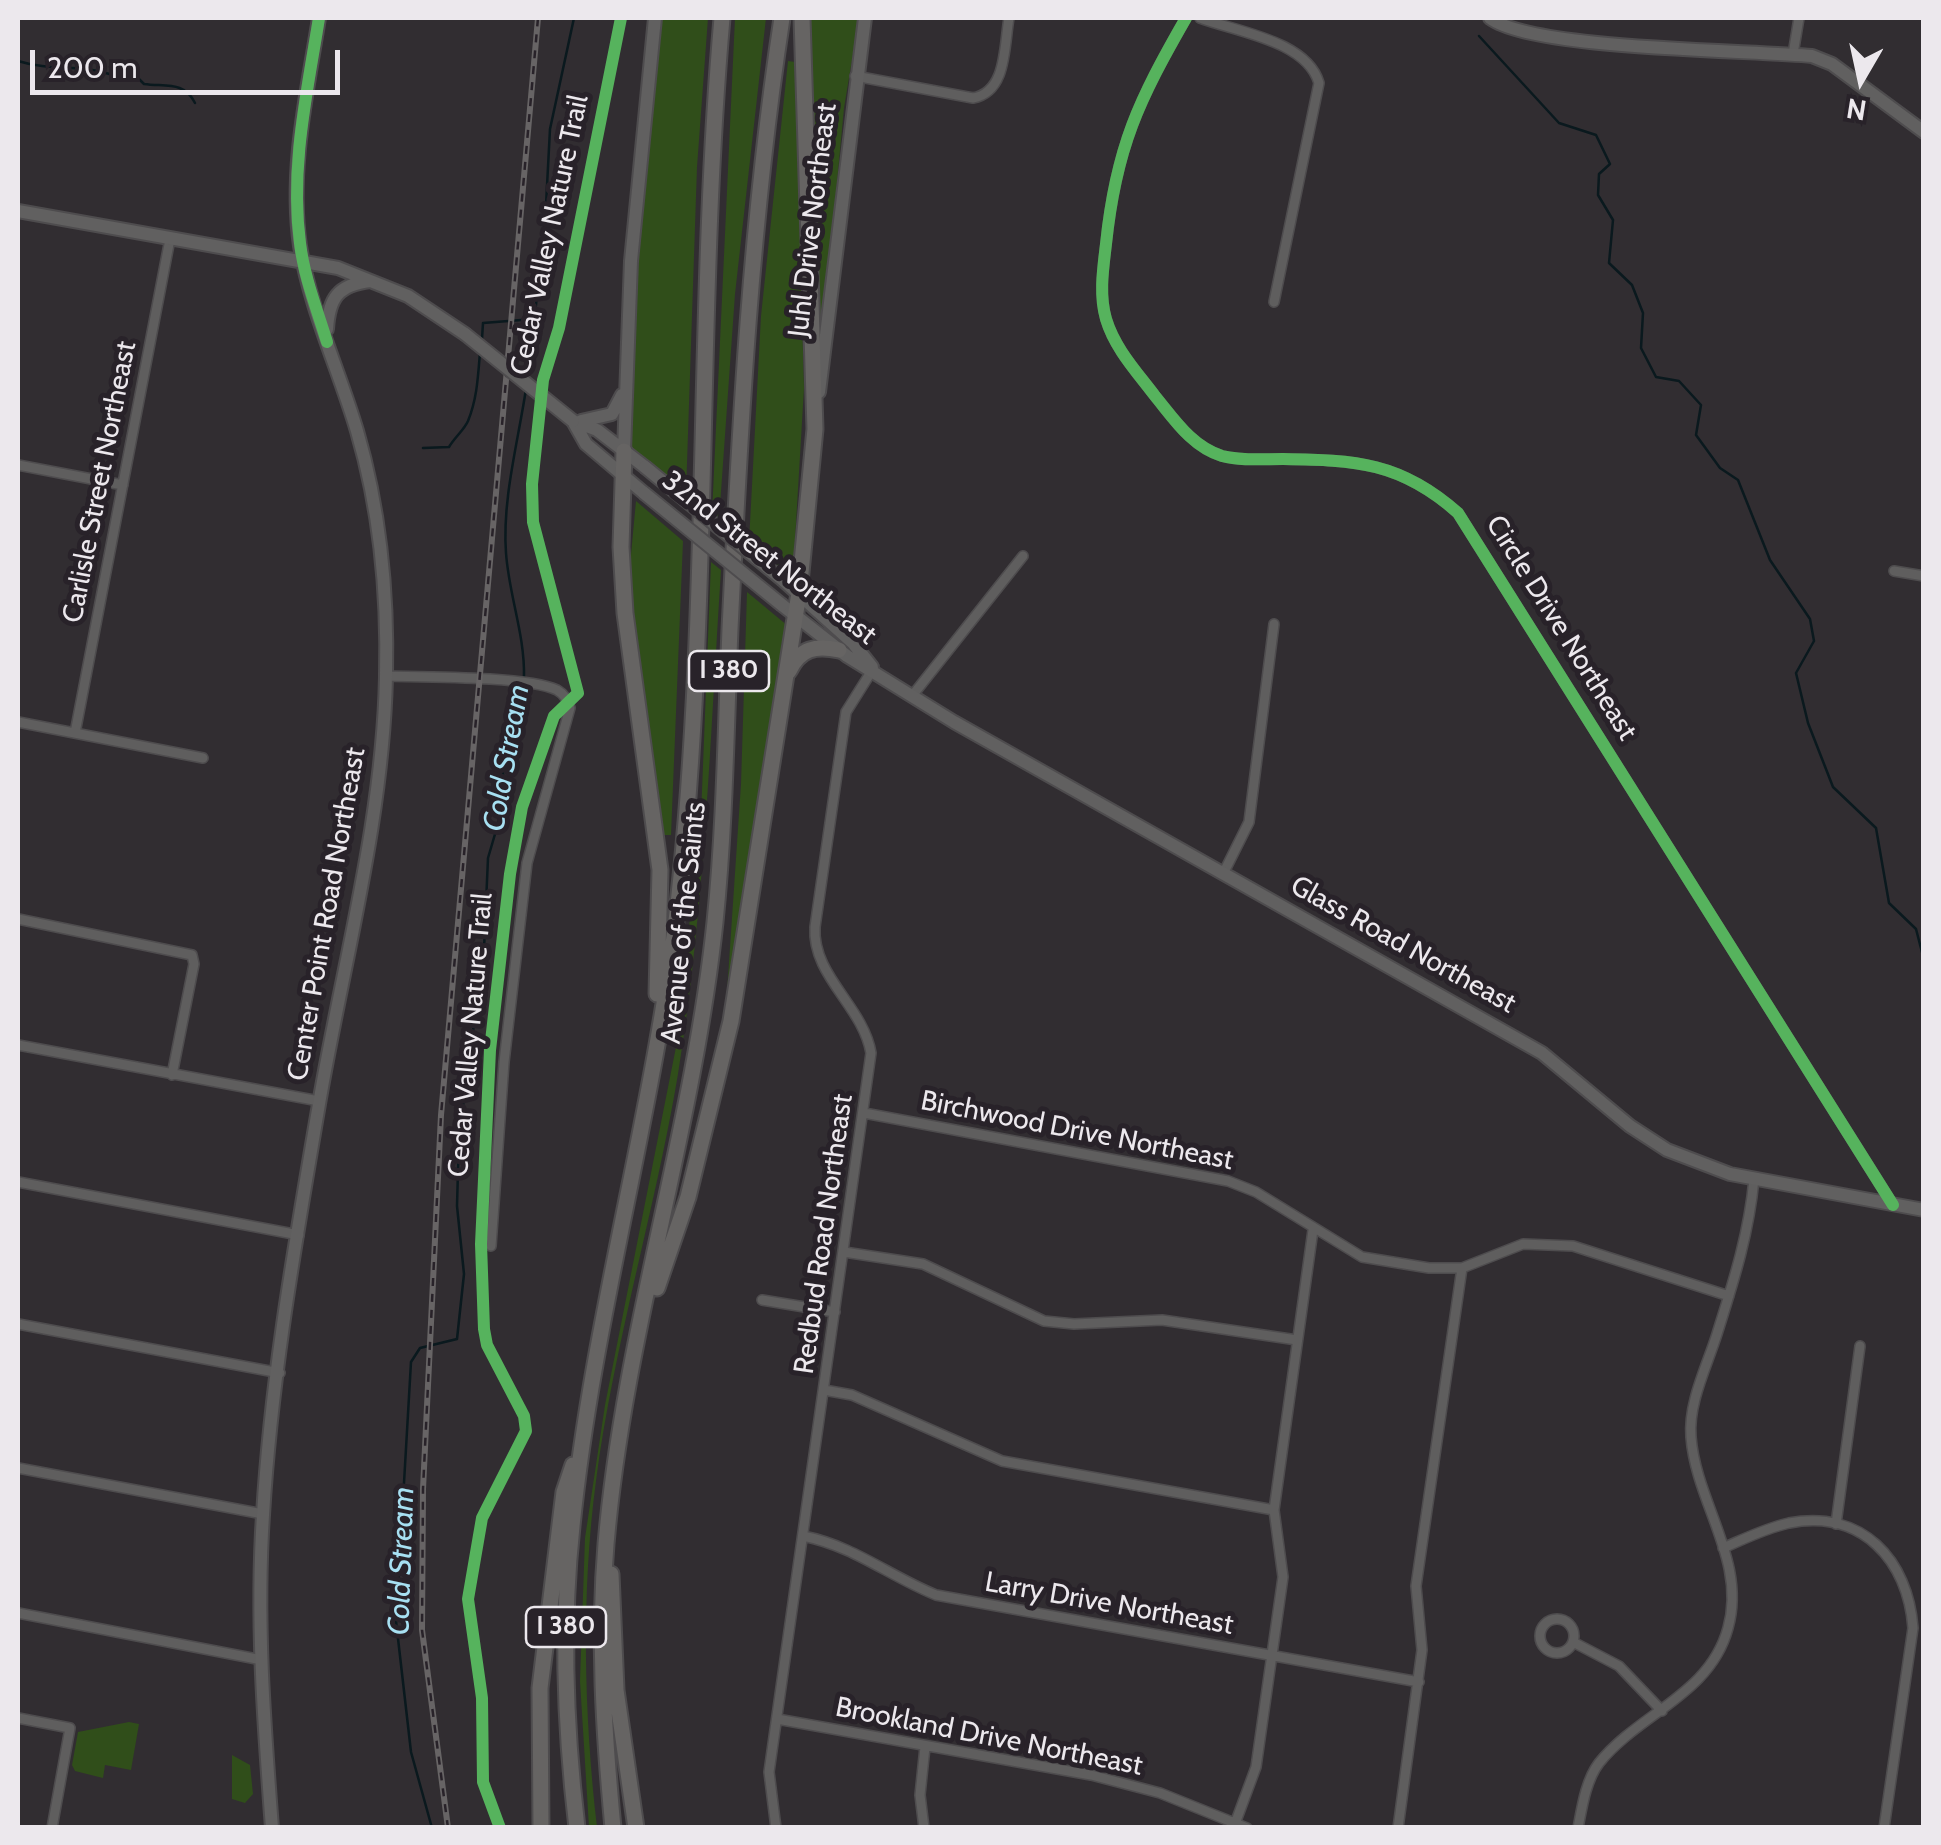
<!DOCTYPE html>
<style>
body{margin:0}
#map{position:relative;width:1941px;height:1845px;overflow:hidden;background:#312d31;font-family:Cabin,sans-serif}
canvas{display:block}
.frame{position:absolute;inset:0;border:20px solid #ece8ed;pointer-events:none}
.north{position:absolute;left:1811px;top:30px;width:100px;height:100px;-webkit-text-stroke:8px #282229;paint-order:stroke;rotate:189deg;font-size:28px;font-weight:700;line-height:40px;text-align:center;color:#ece8ed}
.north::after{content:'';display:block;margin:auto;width:35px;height:45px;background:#ece8ed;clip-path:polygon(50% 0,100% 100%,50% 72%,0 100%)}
.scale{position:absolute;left:30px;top:50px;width:310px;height:45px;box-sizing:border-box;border:5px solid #ece8ed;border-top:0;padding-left:12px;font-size:30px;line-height:35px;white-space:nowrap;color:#ece8ed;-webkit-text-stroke:8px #282229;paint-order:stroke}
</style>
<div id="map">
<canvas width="1941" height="1845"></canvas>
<div class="frame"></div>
<div class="north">N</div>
<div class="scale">200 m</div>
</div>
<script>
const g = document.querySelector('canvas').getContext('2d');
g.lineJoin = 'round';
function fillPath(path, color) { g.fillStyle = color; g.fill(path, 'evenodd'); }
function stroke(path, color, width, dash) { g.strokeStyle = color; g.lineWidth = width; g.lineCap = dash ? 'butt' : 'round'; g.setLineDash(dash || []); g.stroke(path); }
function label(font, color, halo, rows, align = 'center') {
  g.font = font + ' Cabin,sans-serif'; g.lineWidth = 10; g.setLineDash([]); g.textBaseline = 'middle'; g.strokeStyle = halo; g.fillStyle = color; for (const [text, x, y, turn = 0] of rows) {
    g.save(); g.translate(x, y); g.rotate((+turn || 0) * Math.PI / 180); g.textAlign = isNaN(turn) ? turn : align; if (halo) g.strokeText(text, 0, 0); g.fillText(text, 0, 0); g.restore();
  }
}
const green = new Path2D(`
 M661,18H708L697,167L686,493L627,445L644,173Z
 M735,18H766L735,294L719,520L712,514Z
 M809,18H859L844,108L822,341L818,342Z
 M788,61L795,62L804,388L794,557L784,573L749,542L761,316Z
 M636,501L683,541L671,835H664L631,619L629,576Z
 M711,562L721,570C710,739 705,907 678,1074C655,1211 614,1344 596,1481C581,1593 584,1714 597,1827H589L580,1681L585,1538L605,1405L676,1047L701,816Z
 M747,592L788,626L782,642L764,782L726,1007L741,784Z
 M129,1722L139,1724L131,1770L105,1765L103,1778L75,1771L72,1765L78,1732Z
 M232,1755L250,1765L253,1794L245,1803L232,1799Z`);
const stream = new Path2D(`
 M1479,36L1559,123L1596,135L1610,164L1599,174L1598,195L1613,220L1609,263L1632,285L1643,313L1641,348L1656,377L1679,381L1701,405L1696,435L1720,468L1738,480L1770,560L1810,619L1814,641L1796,673L1808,723L1833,787L1876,828L1889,903L1916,929L1924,960
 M18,61C40,68 61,67 84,69C104,70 118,79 139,79L144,84C166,87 184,81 195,103
 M482,339L483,323L534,319
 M528,376L545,224L550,129L574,18
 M423,448L449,447C455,437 464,430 468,421C477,399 478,377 480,352
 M524,678C525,634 509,596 506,553C502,500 518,442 526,389
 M432,1828L411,1752L396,1621L411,1362L420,1348L457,1339L464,1274L457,1206L459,1135L484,949L488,858L505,800L502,760L517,727L524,686`);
const street = new Path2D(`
 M1186,18C1139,100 1116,147 1106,244C1103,269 1099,295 1106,319C1115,349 1137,372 1155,396C1174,419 1192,447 1222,456C1241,461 1263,459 1283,459C1355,460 1401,462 1458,513L1893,1205
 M1200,18C1238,32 1307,41 1319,83L1274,302
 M1793,54L1799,18
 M855,76L973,98C1007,92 1004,46 1009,18
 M18,465L123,485
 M1894,571L1924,576
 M386,676C422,677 527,676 557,690C564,694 568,700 570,708L527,863L504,1062L491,1246
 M912,696L1023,556
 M18,722L203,758
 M75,733L170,239
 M1224,872L1249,822L1274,624
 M18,919L192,955L194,964L172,1075
 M18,1045L319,1101
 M864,1113L1228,1181L1256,1192L1362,1257L1429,1268H1462L1523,1244L1573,1246L1729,1296
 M18,1182L299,1235
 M844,1252L923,1264L1044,1321L1074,1324L1162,1320L1297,1340
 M762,1300L835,1312
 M18,1324L280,1373
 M824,1390L852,1395L1002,1461L1274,1510
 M18,1468L263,1514
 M1836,1524L1860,1346
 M803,1536C854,1546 889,1576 936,1595L1419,1682
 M1723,1548C1744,1539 1766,1528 1789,1523C1862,1509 1908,1560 1913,1628L1884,1828
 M18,1613L262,1660
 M1540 1636a17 17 0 1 1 34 0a17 17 0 1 1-34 0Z
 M1573,1642L1619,1666L1662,1711
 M18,1718L70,1728L52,1828
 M777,1719L1091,1775L1160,1793L1247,1828
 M1236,1821L1256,1767L1283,1577L1274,1510L1313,1230
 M776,1828L769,1772L871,1053C863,1006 812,976 815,927L846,712L873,669
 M924,1828L920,1795L925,1747
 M1398,1828L1422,1650L1416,1586L1462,1268
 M1578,1828C1582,1807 1586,1780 1599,1763C1639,1713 1710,1695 1728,1628C1747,1561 1696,1503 1691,1437C1688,1403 1707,1366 1717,1334C1733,1283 1749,1234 1754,1179`);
const secondary = new Path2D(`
 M1490,18C1532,50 1748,50 1812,56L1832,64L1924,132
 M18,211L338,268L408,296L465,334
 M327,329C329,298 338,285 370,281
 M819,392L865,18
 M573,421L586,444L644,493
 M573,421L597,430L645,467
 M581,421L612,414L622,395
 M624,451L631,261L655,18
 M783,580L853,643L872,667
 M782,605L847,656L954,722L1542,1053L1630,1126L1667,1150L1730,1174L1924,1210
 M272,1828C264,1723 256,1620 263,1515C271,1378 296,1239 319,1104C343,963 383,821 386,677C388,595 380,510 357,431C339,370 310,309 300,246C289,169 307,93 319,18`);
const highway = new Path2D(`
 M624,451L621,547L625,613L660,870L657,994
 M789,671C800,648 816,645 839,650
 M657,1288L688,1197L731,1021L799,593L815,429L802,18
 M611,1574L616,1690L636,1828
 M541,1828L540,1688L564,1492L573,1465
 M577,1828C565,1727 561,1627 572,1526C593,1317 654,1113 678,904C711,610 696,312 722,18
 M613,1828C604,1733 598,1639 606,1544C624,1334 693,1131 715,922C725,824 726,726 730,629C740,424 751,220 782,18`);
const rail = new Path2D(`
 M448,1828L422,1630L423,1489L441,1115L538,18`);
const secondaryBridge = new Path2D(`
 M465,334L573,421
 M645,467L783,580
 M644,493L782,605`);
const cycleway = new Path2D(`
 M319,18C307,93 290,167 300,243C304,277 317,309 327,342
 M1186,18C1139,100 1116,147 1106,244C1103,269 1099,295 1106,319C1115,349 1137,372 1155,396C1174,419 1192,447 1222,456C1241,461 1263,459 1283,459C1355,460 1401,462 1458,513L1893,1205
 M500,1828L483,1782L482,1698L468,1599L482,1518L526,1431L524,1416L487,1345L484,1329L481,1244L490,1050L510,874L522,807L554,716L578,693L533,522L532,484L543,380L559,328L621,18`);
const shields = [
 [729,671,80],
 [566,1627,80]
];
const shieldNames = [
 ["I 380",729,671],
 ["I 380",566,1627]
];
const streetNames = [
 ["Juhl Drive Northeast",813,220,-83],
 ["Cedar Valley Nature Trail",550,235,-78],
 ["Carlisle Street Northeast",100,482,-79],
 ["32nd Street Northeast",769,558,38],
 ["Circle Drive Northeast",1561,628,58],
 ["Center Point Road Northeast",327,914,-80],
 ["Avenue of the Saints",684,923,-84],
 ["Glass Road Northeast",1403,945,29],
 ["Cedar Valley Nature Trail",471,1035,-85],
 ["Birchwood Drive Northeast",1077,1131,11],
 ["Redbud Road Northeast",824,1234,-82],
 ["Larry Drive Northeast",1109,1604,10],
 ["Brookland Drive Northeast",989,1737,11]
];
const waterNames = [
 ["Cold Stream",507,758,-80],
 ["Cold Stream",402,1561,-88]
];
fillPath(green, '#304e1a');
stroke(stream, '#0a191e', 2.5);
stroke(street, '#4e4c4e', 12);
stroke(secondary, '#4e4c4e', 16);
stroke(highway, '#4e4c4e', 19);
stroke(street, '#5f5e5e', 9);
stroke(secondary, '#616060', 12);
stroke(highway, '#666463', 15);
stroke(rail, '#676465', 6);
stroke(rail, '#282229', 2.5, [8]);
stroke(secondaryBridge, '#4e4c4e', 16, []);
stroke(secondaryBridge, '#616060', 12);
stroke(cycleway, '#56b35d', 12);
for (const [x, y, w] of shields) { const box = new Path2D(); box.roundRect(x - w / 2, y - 20, w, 40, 8); g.fillStyle = '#282229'; g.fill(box); stroke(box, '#ece8ed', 2.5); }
label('bold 25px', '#ece8ed', null, shieldNames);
label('28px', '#ece8ed', '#282229', streetNames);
label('italic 30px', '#a7e0f2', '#282229', waterNames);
</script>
